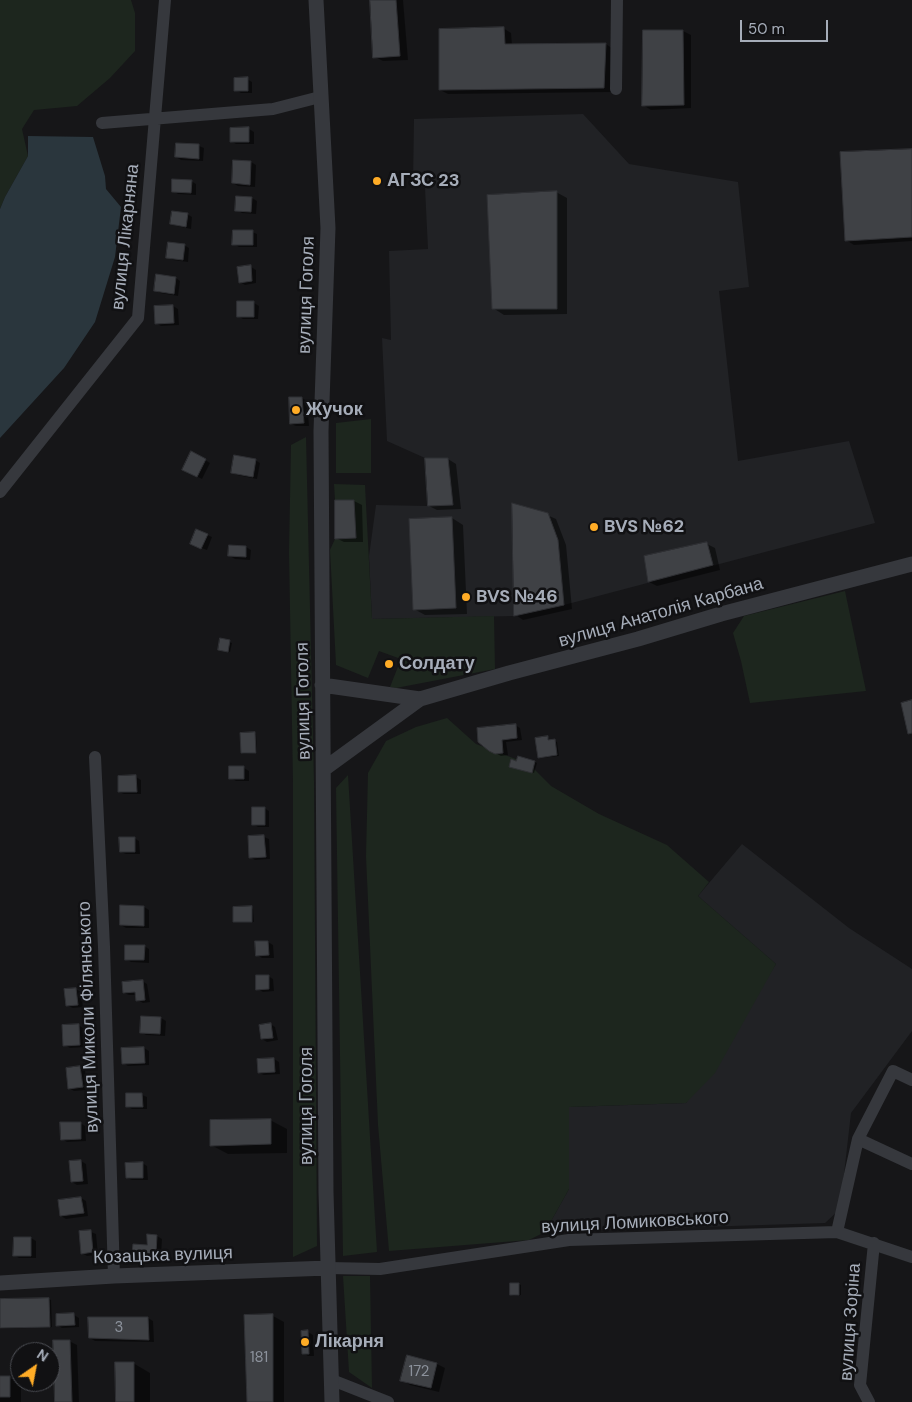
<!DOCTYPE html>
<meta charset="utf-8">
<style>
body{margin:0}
#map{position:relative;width:912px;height:1402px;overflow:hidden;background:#161618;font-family:"DM Sans",sans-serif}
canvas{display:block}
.north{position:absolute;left:10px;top:1342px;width:50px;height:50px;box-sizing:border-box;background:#111113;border:1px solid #4d4f55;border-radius:50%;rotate:33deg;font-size:14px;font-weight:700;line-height:20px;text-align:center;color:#a6adb9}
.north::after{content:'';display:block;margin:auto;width:18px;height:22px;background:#ffac26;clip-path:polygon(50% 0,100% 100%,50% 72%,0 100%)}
.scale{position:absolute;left:740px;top:20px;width:88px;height:22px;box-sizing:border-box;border:2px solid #a6adb9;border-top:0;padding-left:6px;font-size:15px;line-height:18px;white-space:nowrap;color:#a6adb9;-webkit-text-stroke:4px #111113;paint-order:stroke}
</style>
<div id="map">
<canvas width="912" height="1402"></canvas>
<div class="north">N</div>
<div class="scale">50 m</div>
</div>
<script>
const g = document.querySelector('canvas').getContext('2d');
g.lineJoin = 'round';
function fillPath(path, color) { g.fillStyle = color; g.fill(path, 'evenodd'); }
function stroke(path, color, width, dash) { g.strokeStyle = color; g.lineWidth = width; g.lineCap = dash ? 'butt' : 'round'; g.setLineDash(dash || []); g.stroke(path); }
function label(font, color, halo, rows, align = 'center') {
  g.font = font + ' "DM Sans",sans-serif'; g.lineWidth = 5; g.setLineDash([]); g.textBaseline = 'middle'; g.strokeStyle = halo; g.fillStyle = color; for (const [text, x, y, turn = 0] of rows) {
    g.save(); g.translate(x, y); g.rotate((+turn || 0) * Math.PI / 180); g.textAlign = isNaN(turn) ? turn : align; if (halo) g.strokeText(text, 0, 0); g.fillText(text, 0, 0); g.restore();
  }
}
const built = new Path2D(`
 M583,114L629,164L738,182L749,287L719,291L738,461L849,441L875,523L564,605L558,540L548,514L512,503L514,616L372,619L369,556L376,505L428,506L425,458L387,441L382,338L391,340L389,251L428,249L425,188L413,183L414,119Z
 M742,844L849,928L912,969V1031L851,1113L840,1209L825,1223L545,1232L569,1189V1107L686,1103L776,964L698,896Z`);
const green = new Path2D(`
 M0,0H131L135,13V51L110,78L77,106L34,110L22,129L28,156L5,197L0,209Z
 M371,419V473H336V423Z
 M306,437L314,781L317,1246L293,1257V782L289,552L291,445Z
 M334,484L365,485L372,619L494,616L495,669L396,688L390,687L401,659L379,651L368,678L336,665L330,550L335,539L356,538L354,500H335Z
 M845,591L866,691L750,703L741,661L733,633L744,616Z
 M447,718L476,744L529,764L551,786L599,814L667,845L709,882L698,896L776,964L715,1073L686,1103L569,1107V1189L545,1232L529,1240L389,1251L378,1125L366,856L368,773L386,741L416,727Z
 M348,775L377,1252L343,1256L336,788Z
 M343,1276H370L372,1388L349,1372Z`);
const water = new Path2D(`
 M28,136L93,137L105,176L106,189L121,207L115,257L95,322L64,368L0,438V209L5,197L28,156Z`);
const shadow = new Path2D(`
 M371,0H403L408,60L383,61L375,57Z
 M503,28L511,33L512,45L606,44L613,49L611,92L448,94L440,90Z
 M683,31L691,35V108L651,110L643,105Z
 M247,79L252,82V93H241L236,90Z
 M249,129L254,132V144H236L231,141Z
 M177,144L199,146L204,148L203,161L181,160L176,157Z
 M912,150V241L854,245L846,240Z
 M234,161L251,162L256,165L255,187L238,186L233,183Z
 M191,181L196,184V195L178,194L173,191Z
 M556,192L567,198V314L504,315L493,308Z
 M252,198L257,201L256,214L242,213L237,210Z
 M187,214L192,217L191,229L177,226L172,223Z
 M252,232L257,234V247H239L234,244Z
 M184,245L189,248L188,262L173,260L168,257Z
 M251,267L256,270V283L245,285L240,282L238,268Z
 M176,278L180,281L178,296L160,293L155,290Z
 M254,303L259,306L258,319H243L238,316Z
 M173,306L178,309L179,325L161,326L156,323Z
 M302,398L307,401L309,426H296L291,424Z
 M448,459L456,464L461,509L437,510L429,506L426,460Z
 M205,460L210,463L202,479L188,472Z
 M255,460L260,463L257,479L237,475L232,472Z
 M354,501L362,505L363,542H344L336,538Z
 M547,515L556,519L566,545L572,609L523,620L516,615Z
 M452,518L463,525L467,614L425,615L414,609L411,520Z
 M207,535L212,537L207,550L196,546Z
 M707,544L715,548L720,570L657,586L649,582Z
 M246,547L251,550L250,560L235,559L230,556Z
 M221,640L232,643L230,652L219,649Z
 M515,725L520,728L522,740L506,742L508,755L501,756L490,750Z
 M254,733L256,734L257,753L244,754L242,753Z
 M547,738L549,739L550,741H555L557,742L559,756L541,758L539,757Z
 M535,762L537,763L534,773L512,767Z
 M244,768L249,771V781H236L231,778Z
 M136,777L141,780V794H124L119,792Z
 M264,808L269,811V827H258L253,824Z
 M264,837L269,839L270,859L255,860L250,857Z
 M134,838L139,841L140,854H126L121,852Z
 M121,906L144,907L149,910V928H126L121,925Z
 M251,908L253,909L254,922H236L234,921Z
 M268,942L273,945L274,958H262L257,955Z
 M144,946L149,949V963L131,962L126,959Z
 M268,976L273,979L274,991L263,992L258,989Z
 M142,981L147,984L150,1002L143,1003L138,1000L137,995H129L124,993Z
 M76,989L81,992L83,1007L73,1008L68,1006Z
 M161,1018L166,1021L165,1036L146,1035L141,1032Z
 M270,1024L275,1027L278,1040L267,1042L262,1039Z
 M78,1025L83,1028L85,1047L70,1048L65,1045Z
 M144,1048L149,1051V1065L128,1066L123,1063Z
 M274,1059L279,1062L280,1074L264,1075L259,1073Z
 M80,1067L85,1070L87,1090L74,1091L69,1088Z
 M127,1094L142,1095L147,1097V1109H132L127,1106Z
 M270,1120L287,1129V1153L228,1154L211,1145Z
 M80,1123L85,1126L86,1141L67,1142L62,1139Z
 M81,1161L86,1164L88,1184L77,1185L72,1182Z
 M142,1163L147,1166L148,1180H132L127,1178Z
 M81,1198L86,1201L88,1216L66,1219L61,1216Z
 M91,1232L96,1234L98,1255L87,1256L82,1253Z
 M157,1236L162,1239L161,1256L138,1255L133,1252L148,1246Z
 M15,1238H31L36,1241V1258H19L14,1255Z
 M519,1284L521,1285V1295L514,1296L511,1295Z
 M49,1299L51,1300L52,1327L0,1329V1300Z
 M74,1315L79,1318V1327L62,1328L57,1325Z
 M273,1316L284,1322V1402H248Z
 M148,1318L153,1321L154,1342L95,1341L90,1338Z
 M308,1332L313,1335L314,1356H308L303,1353Z
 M69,1341L77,1345L79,1402H56Z
 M133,1363L150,1373V1402H117Z
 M437,1364L445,1368L439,1392L410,1385L402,1380Z
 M0,1378H10L21,1384V1402H0Z`);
const building = new Path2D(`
 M370,0H396L400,56L373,58Z
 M504,27L505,44L606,43L604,88L439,90V29Z
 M643,30H683L684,105L642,106Z
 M248,77V91H234V78Z
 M249,127V142H230V128Z
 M176,143L199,144V159L175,157Z
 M912,149V237L845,241L840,152Z
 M233,160L251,161L250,185L232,183Z
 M172,179L192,180L191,193L172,192Z
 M557,191V309H492L487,195Z
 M236,196L252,197L251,212L235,211Z
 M172,211L188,213L186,227L170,224Z
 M233,230H253V245H232Z
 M168,242L185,244L183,260L166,258Z
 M251,265L252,281L239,283L237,267Z
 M156,274L176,277L174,294L154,291Z
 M237,301H254V317H237Z
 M173,305L174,323L155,324L154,306Z
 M289,397H302L304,423L290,424Z
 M191,451L206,459L197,477L182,470Z
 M234,455L256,459L253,477L231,473Z
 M425,458H448L453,505L428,506Z
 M335,500H354L356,538L335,539Z
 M512,503L548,513L558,540L564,605L514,616Z
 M452,517L456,608L413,610L409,519Z
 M196,529L208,534L201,549L190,544Z
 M707,542L713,565L648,582L644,556Z
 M229,545L246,546V557L228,556Z
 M220,638L230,640L228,652L218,650Z
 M912,700V733L908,734L901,703Z
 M516,724L517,738L502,740L503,753L495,754L489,751L478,742L477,728Z
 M255,732L256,753H241L240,733Z
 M548,736V740L555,739L557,755L538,758L535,738Z
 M518,756L535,761L532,773L509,767L511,759L516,761Z
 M229,766H244V779H229Z
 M136,775L137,792H118V776Z
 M252,807H265V825H252Z
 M264,835L266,857L249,858L248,836Z
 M119,837H135V852H120Z
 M120,905L144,906V926L120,925Z
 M252,906V922H233V907Z
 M255,941H268L269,955L256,956Z
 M125,945H145L144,960H125Z
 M256,975H269V989L256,990Z
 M143,980L145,1000L136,1001L135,992L123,993L122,982Z
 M76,988L78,1005L66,1006L64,989Z
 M141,1016L161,1017L160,1034L140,1033Z
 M271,1023L273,1038L261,1039L259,1025Z
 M79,1024L80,1045L63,1046L62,1025Z
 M144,1047L145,1063L122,1064L121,1048Z
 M274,1058L275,1072L258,1073L257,1059Z
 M80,1066L83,1087L68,1089L66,1068Z
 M126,1093H142L143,1107H126Z
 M271,1119V1144L210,1146V1120Z
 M60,1122H81V1139L61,1140Z
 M81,1160L83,1181L71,1182L69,1161Z
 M143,1162V1178H126L125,1163Z
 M81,1197L84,1213L60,1216L58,1200Z
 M91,1230L93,1252L81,1254L79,1231Z
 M147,1234L157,1235L156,1254L132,1253L133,1244L147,1245Z
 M14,1237H31V1256H13Z
 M510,1283H519V1295H510Z
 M49,1298L50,1327L0,1328V1299Z
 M74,1313L75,1325L56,1326V1314Z
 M273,1314V1402H247L244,1315Z
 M88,1317H148L149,1340L89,1338Z
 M308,1330L309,1354H302L301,1331Z
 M53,1340H70L72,1402H55Z
 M407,1355L437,1363L431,1388L400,1381Z
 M115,1362H134V1402H116Z
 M0,1376H10V1397H0Z`);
const minor = new Path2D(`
 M616,89L617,0
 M102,123L273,109L320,97
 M0,492L138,318L165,0
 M95,757L104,947L114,1276
 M858,1139L912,1164
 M837,1232L858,1139L893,1071L912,1080
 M328,1268L380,1269L569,1240L837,1232L912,1257
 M332,1380L388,1402
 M869,1402L860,1385L874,1243`);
const tertiary = new Path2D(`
 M316,0L328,228L321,431L326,1192L332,1402
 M322,685L420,699
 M324,769L420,699L509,673L638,639L721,614L912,564
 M0,1283L114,1276L328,1268`);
const markers = [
 [377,181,5,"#ffac26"],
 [296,410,5,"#ffac26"],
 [594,527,5,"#ffac26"],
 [466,597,5,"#ffac26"],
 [389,664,5,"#ffac26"],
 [305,1342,5,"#ffac26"]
];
const numberNames = [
 ["3",119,1328],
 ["181",259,1358],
 ["172",419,1372]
];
const poiNames = [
 ["АГЗС 23",387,181],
 ["Жучок",306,410],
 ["BVS №62",604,527],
 ["BVS №46",476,597],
 ["Солдату",399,664],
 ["Лікарня",315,1342]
];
const streetNames = [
 ["вулиця Лікарняна",126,237,-84],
 ["вулиця Гоголя",307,295,-88],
 ["вулиця Анатолія Карбана",661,613,-16],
 ["вулиця Гоголя",304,701,-91],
 ["вулиця Миколи Філянського",89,1017,-92],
 ["вулиця Гоголя",307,1106,-90],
 ["вулиця Ломиковського",635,1223,-3],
 ["Козацька вулиця",163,1256,-2],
 ["вулиця Зоріна",851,1322,-86]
];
fillPath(built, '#212225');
fillPath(green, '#1d261e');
fillPath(water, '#2a363d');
fillPath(shadow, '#0007');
fillPath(building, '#3f4145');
stroke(building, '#2f3034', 1);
stroke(minor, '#36383d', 12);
stroke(tertiary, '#36383d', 15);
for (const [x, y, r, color] of markers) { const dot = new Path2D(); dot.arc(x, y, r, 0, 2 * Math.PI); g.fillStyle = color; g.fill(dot); stroke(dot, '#111113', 2); }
label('15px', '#8c929c', null, numberNames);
label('bold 18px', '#a6adb9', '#111113', poiNames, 'left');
label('18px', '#a6adb9', '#111113', streetNames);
</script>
